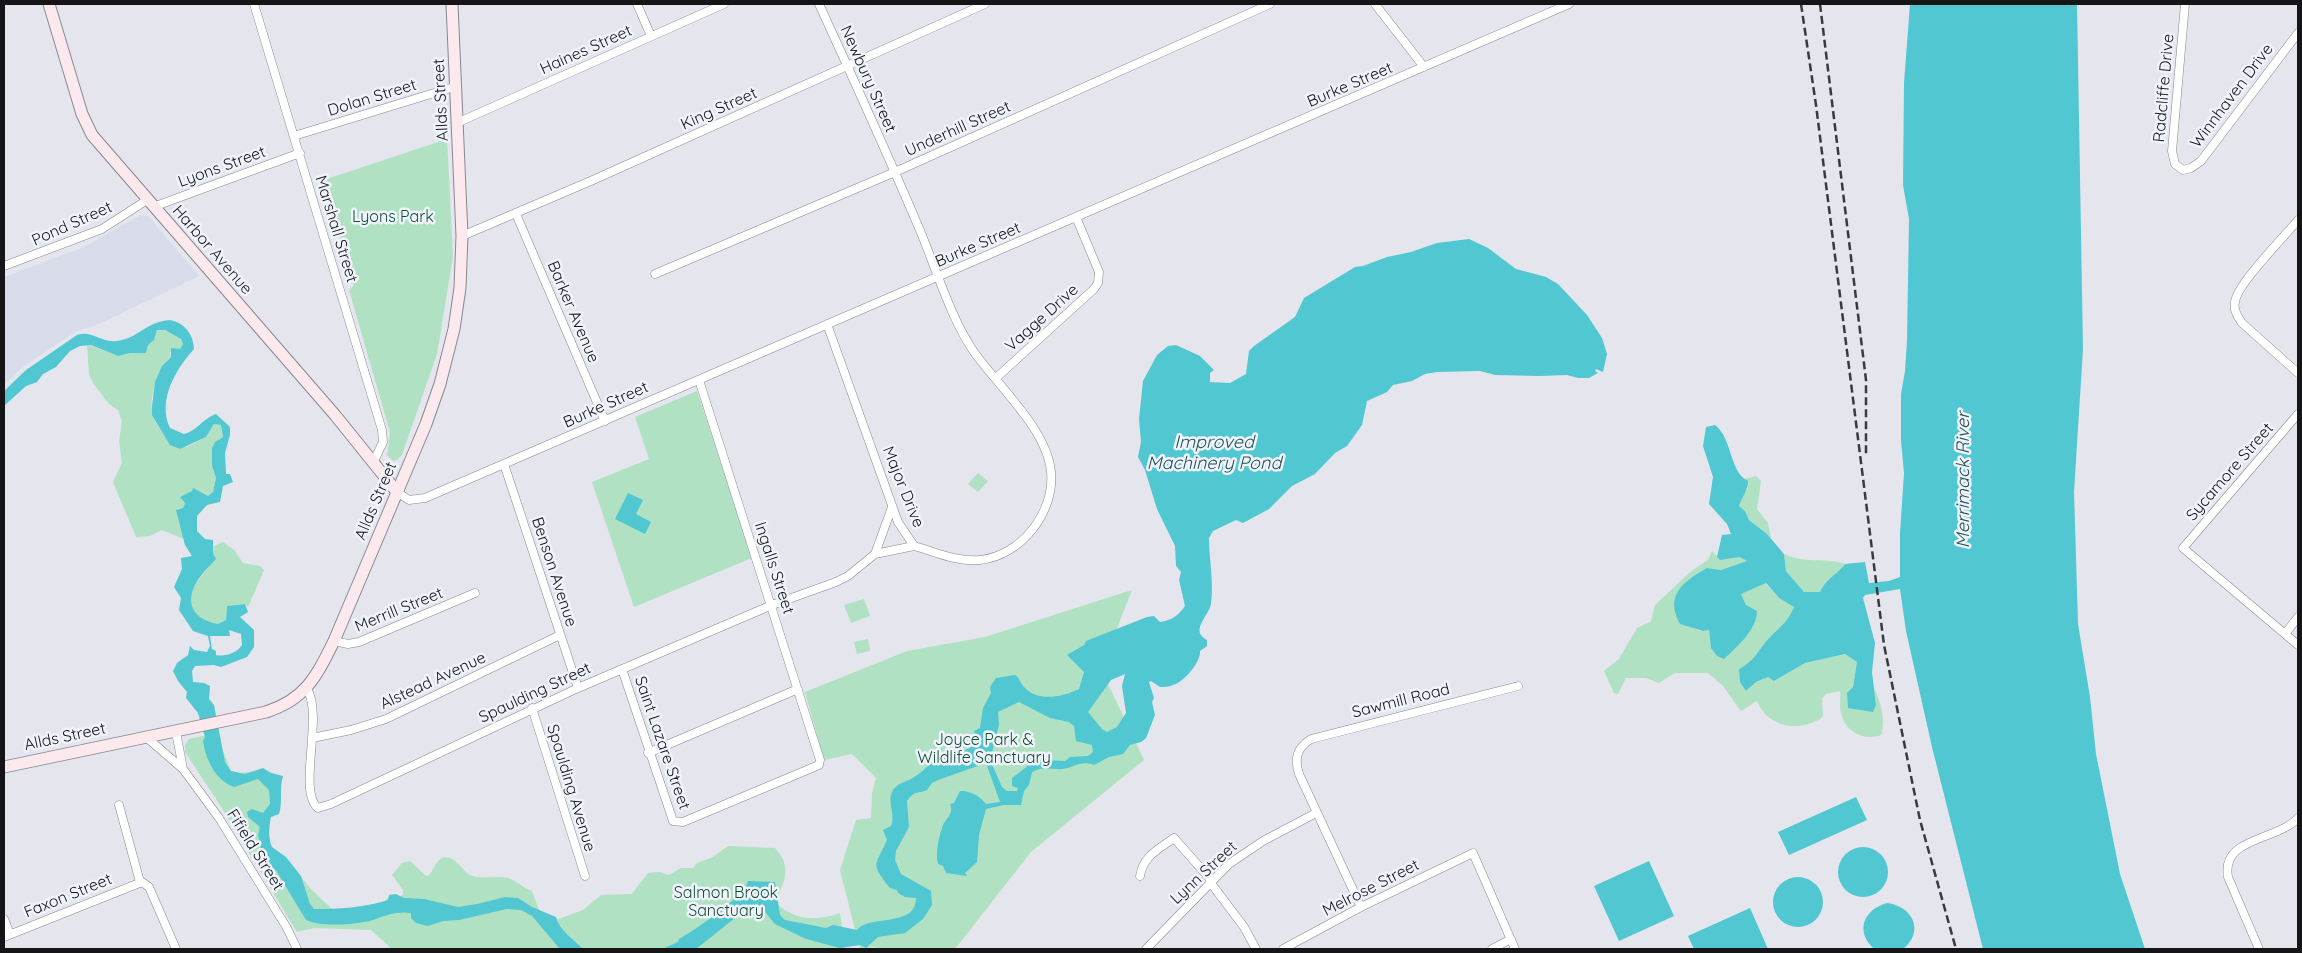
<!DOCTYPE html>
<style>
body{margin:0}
#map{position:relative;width:2302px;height:953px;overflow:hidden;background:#e4e5ed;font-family:Quicksand,sans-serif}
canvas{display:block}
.frame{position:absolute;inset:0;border:5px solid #151518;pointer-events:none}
</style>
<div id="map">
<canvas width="2302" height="953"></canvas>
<div class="frame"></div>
</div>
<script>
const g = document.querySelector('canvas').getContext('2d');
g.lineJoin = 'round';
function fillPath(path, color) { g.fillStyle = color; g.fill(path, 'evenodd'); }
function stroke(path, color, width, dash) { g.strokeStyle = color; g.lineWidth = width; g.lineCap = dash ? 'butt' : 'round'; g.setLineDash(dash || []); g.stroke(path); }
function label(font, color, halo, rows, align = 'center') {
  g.font = font + ' Quicksand,sans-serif'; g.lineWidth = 5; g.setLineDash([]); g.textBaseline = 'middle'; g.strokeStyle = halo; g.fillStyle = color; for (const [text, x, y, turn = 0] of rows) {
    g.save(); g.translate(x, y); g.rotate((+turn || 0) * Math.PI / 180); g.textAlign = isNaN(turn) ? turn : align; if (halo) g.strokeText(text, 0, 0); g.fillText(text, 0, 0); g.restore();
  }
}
const built = new Path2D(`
 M141,215L148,216L199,276L97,325L77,331L24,366L4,385V277L84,247Z`);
const green = new Path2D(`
 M447,139L453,257L437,354L402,455L397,460L393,461L387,455L390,432L349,290L354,285L325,187L319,188L318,182Z
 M157,330C167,329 180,334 183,344L180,349L170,352L171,357C158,367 148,399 153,415C155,426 165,433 169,443L187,447L206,437L214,424L221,425L223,437L215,442L212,448V466L216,478L213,492L208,496L192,491L183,500L185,503L183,508L177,509L184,539L162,530L150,536L136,537L113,482L122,463L119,441L122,422L118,410L109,404L93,383L89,374L87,344L118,356L130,353H146L148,345L155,338Z
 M697,391L752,558L634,607L592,482L649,459L635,417Z
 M978,473L988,481L978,492L968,484Z
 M1756,476L1761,481L1757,509L1768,523L1771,538L1749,520L1745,511L1739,506L1742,496L1748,488L1744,479Z
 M223,542L234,550L243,563L260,566L264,570L248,607L245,604L227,606L226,620L218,624C209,622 195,617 192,608C185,585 208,574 215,556L213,553L214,546Z
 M1712,551L1720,560L1741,557L1747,561L1721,570L1707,568L1692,628L1702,631L1709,630L1711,648L1746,605L1741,594L1765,583L1779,598L1795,607C1785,627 1777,628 1764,644C1754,657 1754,660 1739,669L1746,691L1756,682L1768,677L1774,681L1805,663L1845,654L1857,662L1853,687L1876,705L1874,688C1881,703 1886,720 1881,735C1864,742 1844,731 1841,712C1839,705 1841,698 1840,691L1826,694L1822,699L1823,717C1800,733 1768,728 1757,701L1741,711L1723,686L1708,673H1675L1659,683L1646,678H1626L1618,694L1614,693L1604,671L1619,659L1637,628L1651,621L1655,605L1690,572L1708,560Z
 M1784,554C1803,564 1825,557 1845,564C1836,576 1826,577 1820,592H1804L1786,571Z
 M1132,590L1101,669L1144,760L1031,852L955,949H876L875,947L860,949L840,870L856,820L871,818L872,794L876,778L852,754L824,760L805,692L907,651L985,637Z
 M864,599L870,616L851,623L844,605Z
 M868,639L870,651L857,654L854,642Z
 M216,733L231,771C244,777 262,765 273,774L268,838L272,849L292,866L310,888L332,909L341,911L383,903L389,897L399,898L403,894V890L392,875L402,863L410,861L425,875L428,876C433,872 436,861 442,858C455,853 463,872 470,875C481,880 496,875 508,878C517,881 523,888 532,891L539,910L556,920L583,910L601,895L632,894L648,873L659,872L669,875L681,868H693L697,863L713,857L728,846L775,848C791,865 786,879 777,898L775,882L774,901C792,920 816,922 840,913L845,949H392L371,930L314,928L297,932L220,805L185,752V745L189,739Z`);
const water = new Path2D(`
 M1910,4H2077L2083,349L2074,492L2078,624L2090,697L2096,754L2120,874L2145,949H1983L1932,747L1906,631L1900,589L1865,595L1863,598L1875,643L1872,672L1876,705L1873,712L1848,708L1847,693L1853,687L1857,662L1845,654L1805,663L1774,681L1768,677L1756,682L1746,691L1740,682L1739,669C1754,660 1754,657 1764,644C1776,629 1786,626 1794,607L1779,598L1766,583L1741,594L1746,605L1757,611C1757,629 1738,646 1724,659L1717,656L1711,648L1709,630L1703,631L1680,624C1664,595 1684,581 1707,568L1721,570L1747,561L1740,557L1720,560L1717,557L1722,535L1731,534L1727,524L1709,504L1713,477L1703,446L1706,427L1715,425C1733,439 1729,472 1748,481C1748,490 1742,497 1739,506L1745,511L1749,520L1767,534L1784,554L1786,571L1804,592H1820C1827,577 1836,576 1845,564L1865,562L1869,583L1889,581L1900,577V533L1904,473L1901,440V394L1905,371L1907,341L1909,219L1903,185L1904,83Z
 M1469,239L1488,248L1516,269L1546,277L1558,284L1587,315L1602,338L1607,354L1603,372L1596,369L1595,371L1598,373L1589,378H1578L1567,375L1539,376L1495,375L1480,371L1437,372L1425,374L1412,381L1393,385L1387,392L1367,401L1362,425L1347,446L1335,453L1315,474L1292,486L1269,509L1243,523L1236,520L1213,531L1209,538C1209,560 1214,581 1211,604C1209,616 1189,631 1207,640V646L1200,651C1201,662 1184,682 1173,685C1169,687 1164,687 1160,687L1151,681L1149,682L1154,698L1152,702L1155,715L1146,738L1141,742L1130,745L1123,754L1109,757L1094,765C1081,760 1075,767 1063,769C1050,770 1045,765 1032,772L1029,785L1024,791L1021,805H1004L986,809L979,835L977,862L965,873L967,876L946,873L943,866L938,864C935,853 939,836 943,825C947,817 954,814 950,804L954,803L960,791C970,790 981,797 986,804L1000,802L986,763L938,780L932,783L927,790C916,795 916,789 907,801L909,827L896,851L895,860L901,874L931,891L932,905L923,919L905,933L878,937L866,948L860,945L840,948L806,939L775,924L761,907L757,904L745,910L696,949H662L678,942L679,939C694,931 745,896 748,881L775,882L780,915L785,920L826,928L833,925L857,930C870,914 916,928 916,898L905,897L898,893L897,890L890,888C870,863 875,867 887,840L883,830L891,826C896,815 887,802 892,792C896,783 907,782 914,777C924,772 931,760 942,756C955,751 961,754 975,745L974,731L980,728L983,708L991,693L990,687L996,678L1015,675C1020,678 1020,683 1025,688C1038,702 1063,697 1079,689L1084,672L1067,655L1084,645L1086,641L1147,617L1154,616L1160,622C1172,620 1178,616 1185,606L1179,580L1181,572L1176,566L1175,546L1157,509L1145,470L1138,457L1141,442L1139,419L1143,381L1157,355L1168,346L1176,345L1200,356L1214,370L1210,373V382L1230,383L1246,374L1249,351L1254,346L1295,317L1304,298L1355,267L1363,266L1387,257L1411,252L1437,243ZM1125,674L1122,686L1126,713L1117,727L1107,732L1102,729L1088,712L1111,680ZM1019,702L1050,718L1069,722L1074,726L1076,741L1092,745L1093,752L1088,756L1070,757L1065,761L1041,760L1033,762L1012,778V786L1018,788L1017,791H1007L1002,787L990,760L999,725L998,712Z
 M170,320C185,323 193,334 194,349C176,369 157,400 170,428L184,434C197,431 203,418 216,414L230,427V435L225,453L226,474H230L233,482L223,486L220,502L207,505L197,516V531L205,539L213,540V553L216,559C212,564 207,568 203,573C184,596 187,618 218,624L226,620L227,606L245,604L248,612L240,617L254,630V647L247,657L221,667L214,665L195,666L192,671L193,682L204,683L210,686L209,699L214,705L225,762L231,771L245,774L263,768L271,773L283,776C279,788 283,802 279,814L271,817C269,826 268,838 272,847L286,857L301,876L310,904L314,909C339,909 363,908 388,900L389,895L396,894L404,898L424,899L458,907L477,904L505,897L518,898L532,907L556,917C559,930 574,940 583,949H560L532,916L521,910L507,909L459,920L443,921L428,926L416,923L411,918V913C396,911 387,915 373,920C357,925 320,927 306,920L277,872L263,857L258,835L260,827L248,817L247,812L252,809L263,813L270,804L269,790L258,779L234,787C215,780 206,760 203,741L205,737L198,713L186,698L187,692L178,681L173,671L177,663L188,655L190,646L194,650L207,652L210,646L208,636L193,631L179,610L181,598L174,587L182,569L181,558L192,556L185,545L176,510L183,508L185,503L180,497L192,491L193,488L208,496L213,492L216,478L212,466V448L215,442L223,437L221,425L214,424L206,437L180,449L170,445L156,422L152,415V406L155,382L162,366L171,357V348L180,349L183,344L181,339L165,330H157L154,340L148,345L146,353H130L118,356L91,345L80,346L70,351L56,367L43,374L37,382L26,386L4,406V391L26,370L77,335C92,330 101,343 116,341C138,339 145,322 170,320ZM229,630L241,634L242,645C237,653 225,657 216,655V651L212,649L210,636H230Z
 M628,493L643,500L636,514L651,522L645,534L615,519Z
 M1856,797L1867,820L1789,855L1778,832Z
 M1838 872a25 25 0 1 1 50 0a25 25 0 1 1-50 0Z
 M1649,861L1674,916L1619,941L1594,886Z
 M1773 902a25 25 0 1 1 50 0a25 25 0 1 1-50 0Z
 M1887,903C1913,906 1925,932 1903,949H1874C1855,931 1863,910 1887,903Z
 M1750,908L1768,949H1694L1688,936Z`);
const street = new Path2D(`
 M254,4L382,430L383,442L374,461
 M637,4L651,36
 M819,4C853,78 887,153 919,228C936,268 950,317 974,352C998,386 1047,429 1051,472C1055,512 1021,556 980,560C956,562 936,552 914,546L898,522L827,324
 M1375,4L1424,67
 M2185,4L2172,151L2175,164L2183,170L2191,168L2201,161L2298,33
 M459,122L724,4
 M294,136L457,86
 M153,207L300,153
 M516,214L605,421
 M2298,220C2285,236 2237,284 2235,302C2233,310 2238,317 2242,323L2298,373
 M462,236L593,180L985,4
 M4,266L102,229L147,200
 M655,274L895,172L1270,4
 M996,378L1094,289L1098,283L1099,272L1076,217
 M2298,414L2183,548L2298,645
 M504,464L578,688
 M397,492L409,500L425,498L1569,4
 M892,507L875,554L914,546
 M2285,634L2298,617
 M334,641L348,644L359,642L475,593
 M622,669L673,821L683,822L819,765L820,760L699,380
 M307,689C324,716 297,791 318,808L331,804L578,688L772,605L836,582L848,576L875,554
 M532,708L585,876
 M176,732L183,769
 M146,737L183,769L219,818L287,928L297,949
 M312,738L351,730L386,719L560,635
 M648,753L798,689
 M119,805L140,882
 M1140,876C1143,856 1159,849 1174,838L1212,881
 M1210,882L1244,927L1256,949
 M1361,907L1299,774C1294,758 1297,748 1311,739L1518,686
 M4,919L10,934
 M4,937L142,882L149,887L176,949
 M1146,949L1229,864L1263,841L1316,813
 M1283,949L1361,907L1473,853L1515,949
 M1492,949L1511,939
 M2259,949L2228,877C2221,837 2277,841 2298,818`);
const secondary = new Path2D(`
 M49,4L82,114L92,135L335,415L397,492
 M4,767L266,712C306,699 316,677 334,641L426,424L440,384L454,329L460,288L462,236L452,4`);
const rail = new Path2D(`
 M1801,4L1816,105L1884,645L1920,820L1956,949
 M1820,4L1866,380V456`);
const streetNames = [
 ["Haines Street",586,50,-24],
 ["Newbury Street",868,79,66],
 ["Burke Street",1350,85,-23],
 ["Radcliffe Drive",2164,88,-85],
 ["Winnhaven Drive",2232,96,-53],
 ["Dolan Street",372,98,-17],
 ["Allds Street",441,100,-93],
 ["King Street",719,109,-24],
 ["Underhill Street",958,129,-24],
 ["Lyons Street",222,167,-20],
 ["Pond Street",72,224,-24],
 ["Marshall Street",336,229,73],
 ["Burke Street",978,245,-23],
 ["Harbor Avenue",212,250,49],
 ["Barker Avenue",573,312,67],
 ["Vagge Drive",1042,318,-42],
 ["Burke Street",606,405,-24],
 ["Sycamore Street",2230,472,-49],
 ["Major Drive",903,487,68],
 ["Allds Street",376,501,-67],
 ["Ingalls Street",774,568,72],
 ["Benson Avenue",554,572,72],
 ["Merrill Street",399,610,-22],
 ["Alstead Avenue",433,681,-25],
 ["Spaulding Street",535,693,-25],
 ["Sawmill Road",1401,701,-14],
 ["Allds Street",65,737,-12],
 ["Saint Lazare Street",662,743,71],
 ["Spaulding Avenue",571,788,73],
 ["Fifield Street",255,850,58],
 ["Lynn Street",1204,873,-43],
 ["Melrose Street",1371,888,-27],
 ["Faxon Street",68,896,-22]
];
const parkNames = [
 ["Lyons Park",393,217],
 ["Joyce Park &",984,740],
 ["Wildlife Sanctuary",984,758],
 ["Salmon Brook",726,893],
 ["Sanctuary",726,911]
];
const waterNames = [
 ["Improved",1214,443],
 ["Machinery Pond",1214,464],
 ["Merrimack River",1964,480,-90]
];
fillPath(built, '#d8dbea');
fillPath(green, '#b0e1c3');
fillPath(water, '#51c7d2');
stroke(street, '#888990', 9);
stroke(secondary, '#888990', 13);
stroke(street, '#fff', 8);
stroke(secondary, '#fbe9ed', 11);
stroke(rail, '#3a3a3e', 2.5, [8, 4]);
label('16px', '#151518', '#f1f3fb', streetNames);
label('16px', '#105033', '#f1f3fb', parkNames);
label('italic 18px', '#215358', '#f1f3fb', waterNames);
</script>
